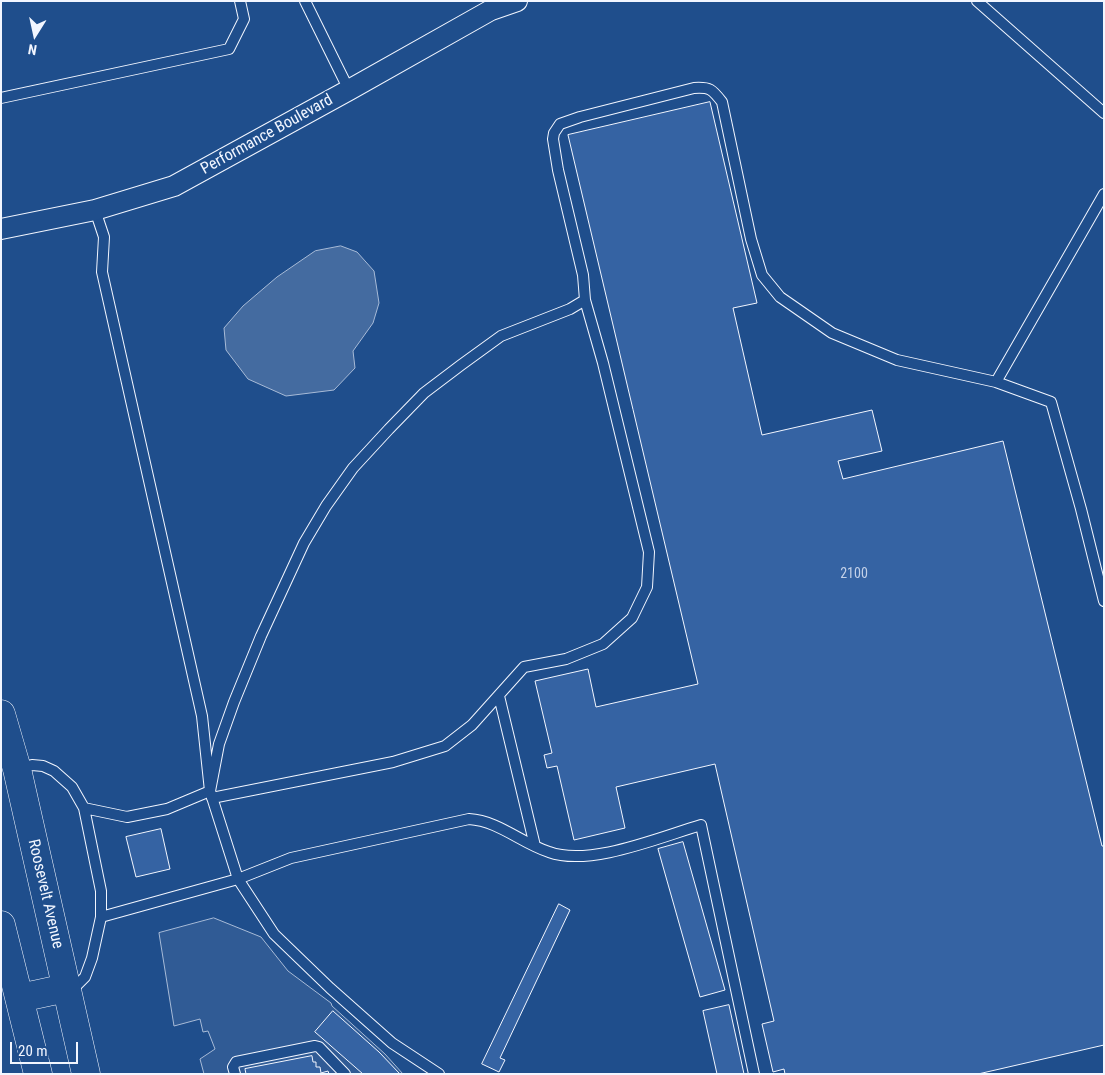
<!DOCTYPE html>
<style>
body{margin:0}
#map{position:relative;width:1105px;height:1075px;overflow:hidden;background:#1f4e8c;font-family:"Roboto Condensed",sans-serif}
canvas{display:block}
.frame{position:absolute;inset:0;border:2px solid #f2f6ff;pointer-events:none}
.north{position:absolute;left:10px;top:10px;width:50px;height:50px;-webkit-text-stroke:4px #1f4e8c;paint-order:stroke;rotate:190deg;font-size:14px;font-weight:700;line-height:20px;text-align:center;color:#f2f6ff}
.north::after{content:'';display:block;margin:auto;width:18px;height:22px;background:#f2f6ff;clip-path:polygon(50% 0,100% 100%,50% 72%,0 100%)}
.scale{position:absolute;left:10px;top:1042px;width:68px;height:22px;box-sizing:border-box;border:2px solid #f2f6ff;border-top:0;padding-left:6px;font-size:15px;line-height:18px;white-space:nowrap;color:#f2f6ff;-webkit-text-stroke:4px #1f4e8c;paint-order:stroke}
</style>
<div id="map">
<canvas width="1105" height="1075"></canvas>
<div class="frame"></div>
<div class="north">N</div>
<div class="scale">20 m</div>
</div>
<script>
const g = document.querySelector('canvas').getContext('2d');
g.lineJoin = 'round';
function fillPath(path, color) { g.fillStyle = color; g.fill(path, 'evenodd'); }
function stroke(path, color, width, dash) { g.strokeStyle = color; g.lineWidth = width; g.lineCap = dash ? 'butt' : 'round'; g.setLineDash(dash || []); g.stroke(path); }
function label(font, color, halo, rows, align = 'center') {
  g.font = font + ' "Roboto Condensed",sans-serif'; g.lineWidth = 4; g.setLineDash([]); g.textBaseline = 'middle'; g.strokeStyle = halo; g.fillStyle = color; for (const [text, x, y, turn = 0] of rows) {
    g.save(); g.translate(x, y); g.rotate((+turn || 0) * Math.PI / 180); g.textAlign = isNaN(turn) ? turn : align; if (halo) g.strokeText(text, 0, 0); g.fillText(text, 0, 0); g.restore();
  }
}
const built = new Path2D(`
 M214,918L261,937L288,971L331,1003L332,1006L385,1054L403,1074H204L200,1059L215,1049L208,1031L203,1032L200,1019L174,1026L159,933Z`);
const water = new Path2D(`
 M341,246L357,252L374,271L379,303L373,323L353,351L355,368L334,390L286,396L248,379L226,350L224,328L243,306L277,277L315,251Z`);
const building = new Path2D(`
 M710,102L757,303L733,308L762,435L872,410L882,451L838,461L843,479L1003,441L1102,846H1104V1045L978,1074H785L784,1069L773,1072L762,1024L774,1021L715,764L616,787L625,828L574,840L557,766L547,768L544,755L552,753L535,681L588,669L596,707L698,684L568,135Z
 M161,829L170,869L136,877L126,837Z
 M683,842L725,990L700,997L658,849Z
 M559,904L570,910L500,1058L505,1060L499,1072L482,1064Z
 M729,1005L744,1074H717L703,1011Z
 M333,1011L379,1052L400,1074H363L315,1032Z
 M312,1056L313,1062H316V1067H320L321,1073L328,1071L329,1074H246L245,1069Z`);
const lane = new Path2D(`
 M305,1L349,90
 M977,1L1104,113
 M1,98L229,49L244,19L240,1
 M95,210L104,237L102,272L202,716L210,791L238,879L274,934L330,988L392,1043L439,1074
 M996,382L1104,194
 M499,696L535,846
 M17,769L32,765L43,766L54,771L72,787L84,808L101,891V917L92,958L85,977L77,985L67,987
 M210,791L219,744L234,702L261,636L304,543L326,506L353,468L389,429L424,393L461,365L501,336L570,309L585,300L583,275L558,170L553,139L554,133L560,124L580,117L694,88C710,87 712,89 722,102L751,239L762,275L780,297L832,333L897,360L996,382L1051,402L1081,509L1104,601
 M212,798L393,762L445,746L472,725L524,667L566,659L603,644L632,618L647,587L649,552L603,363L585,300
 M84,808L127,817L167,809L210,791
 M101,917L238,879L291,858L469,819C499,821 521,843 549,852C590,867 660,837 701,825L754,1074
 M235,1074L233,1067L236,1062L315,1046L319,1047L345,1074`);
const street = new Path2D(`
 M1,229L95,210L174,186L349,90L491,10L517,1`);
const primary = new Path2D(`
 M1,714L17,769L86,1074
 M1,925L38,1074
 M20,998L66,988`);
const numberNames = [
 ["2100",854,574]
];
const streetNames = [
 ["Performance Boulevard",267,135,-29],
 ["Roosevelt Avenue",45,894,77]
];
fillPath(built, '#305b95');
stroke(built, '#a8bbd7', 1);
fillPath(water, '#446ba0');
stroke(water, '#a8bbd7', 1);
fillPath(building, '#3563a3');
stroke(building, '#f2f6ff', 1);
stroke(lane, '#f2f6ff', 12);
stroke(street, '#f2f6ff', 22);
stroke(primary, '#f2f6ff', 29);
stroke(lane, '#1f4e8c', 10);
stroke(street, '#1f4e8c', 20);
stroke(primary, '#1f4e8c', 28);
label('14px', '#c3d1e8', null, numberNames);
label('16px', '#f2f6ff', '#1f4e8c', streetNames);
</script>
